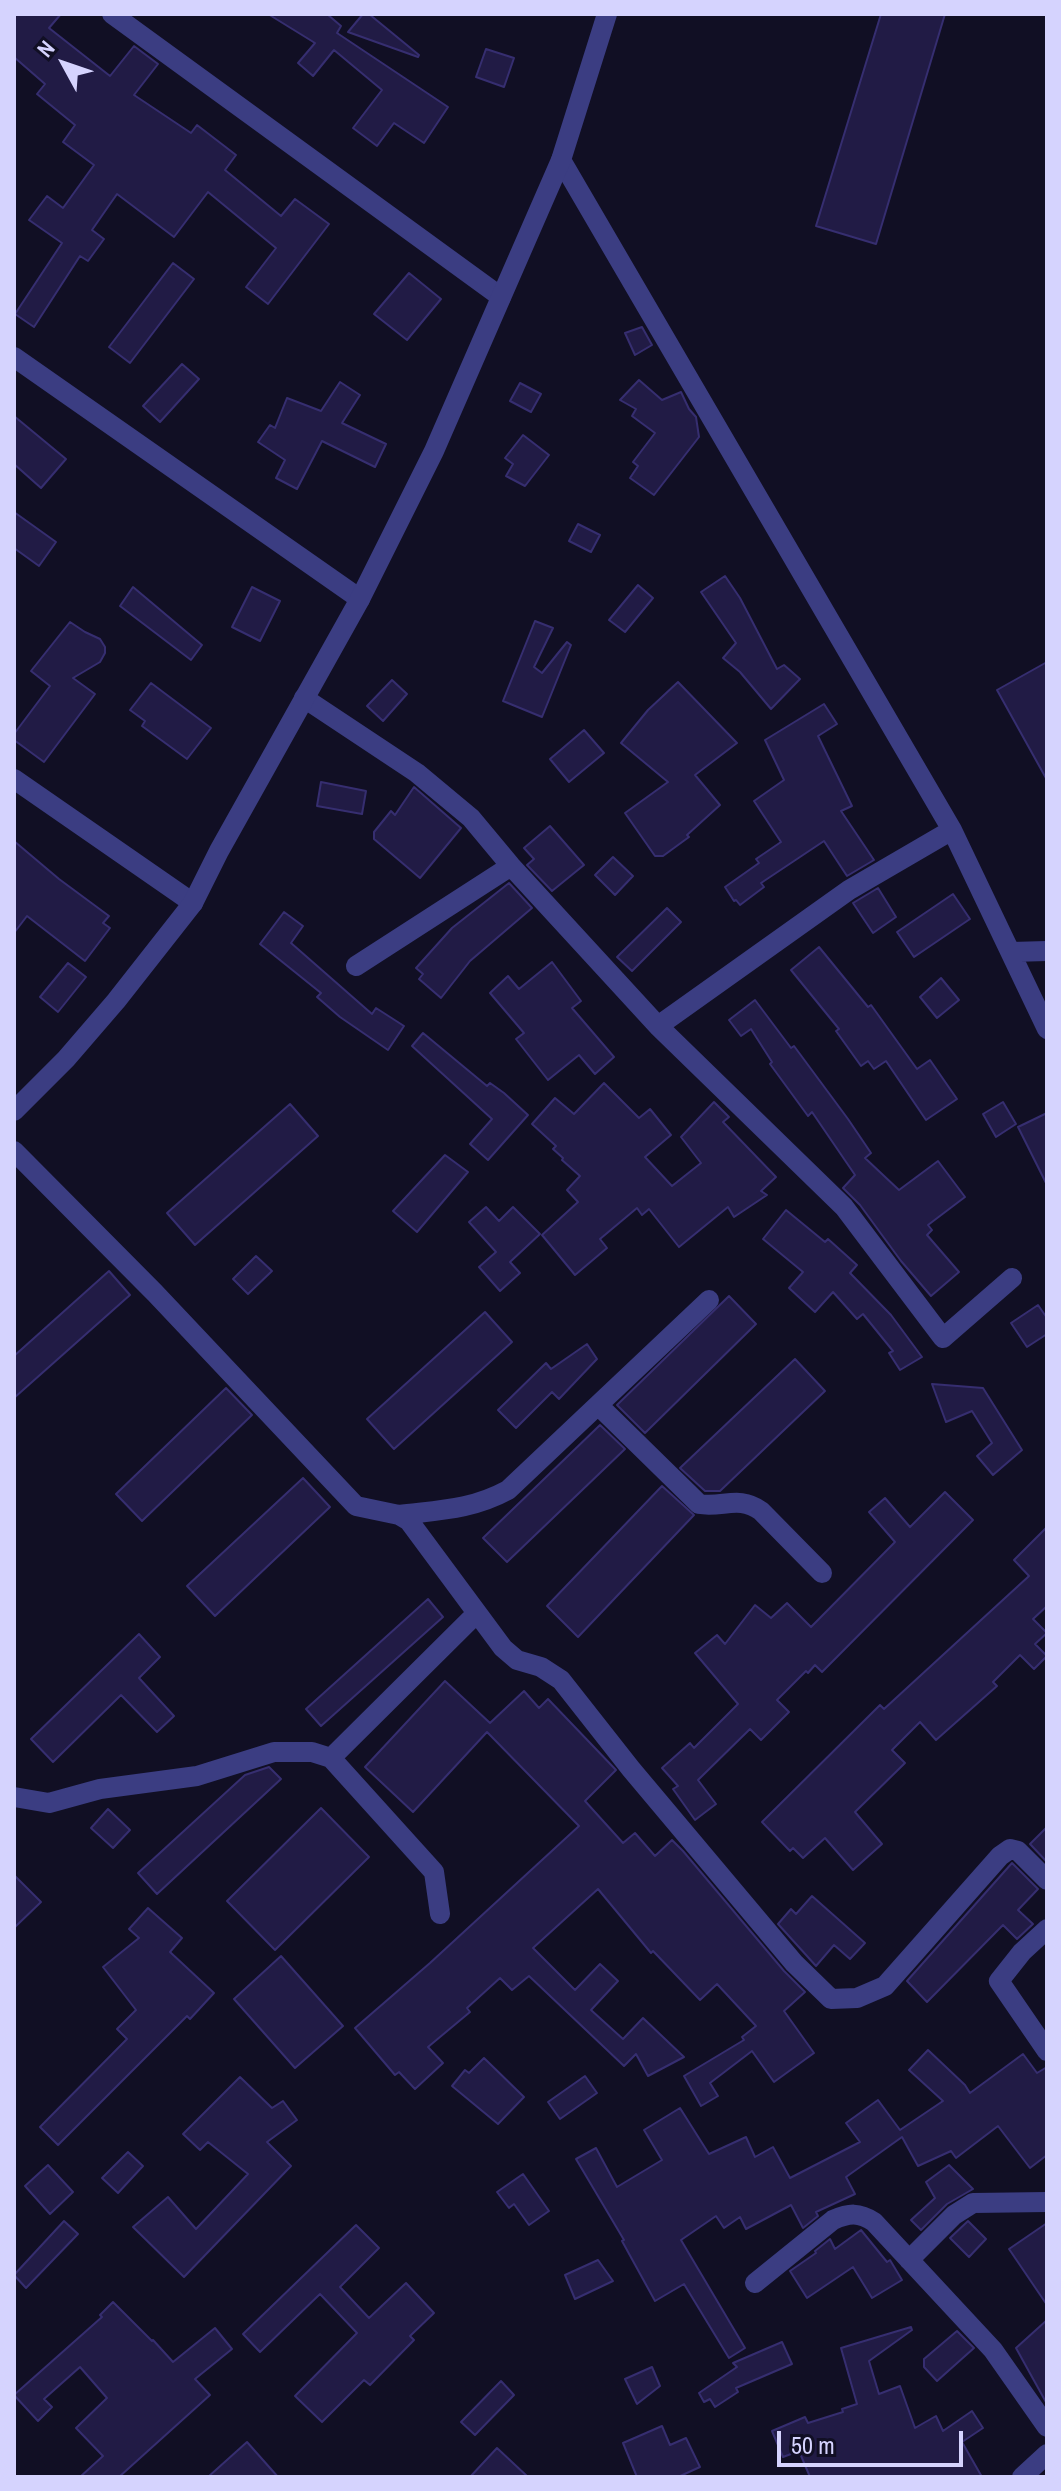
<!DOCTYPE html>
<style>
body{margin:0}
#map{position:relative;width:1061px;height:2491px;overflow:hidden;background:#110f24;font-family:"Archivo Narrow",sans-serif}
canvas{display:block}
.frame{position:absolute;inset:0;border:16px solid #d5d3fe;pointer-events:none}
.north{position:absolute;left:24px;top:24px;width:80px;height:80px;-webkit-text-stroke:6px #110f24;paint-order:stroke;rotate:310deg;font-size:22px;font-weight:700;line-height:32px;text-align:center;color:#d5d3fe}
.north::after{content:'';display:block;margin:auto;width:28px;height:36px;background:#d5d3fe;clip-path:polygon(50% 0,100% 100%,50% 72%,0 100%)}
.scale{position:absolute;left:777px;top:2431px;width:186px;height:36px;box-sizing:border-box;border:4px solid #d5d3fe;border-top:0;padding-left:10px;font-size:24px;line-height:28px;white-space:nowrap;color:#d5d3fe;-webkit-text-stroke:6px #110f24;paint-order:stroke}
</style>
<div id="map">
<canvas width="1061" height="2491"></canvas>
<div class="frame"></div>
<div class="north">N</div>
<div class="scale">50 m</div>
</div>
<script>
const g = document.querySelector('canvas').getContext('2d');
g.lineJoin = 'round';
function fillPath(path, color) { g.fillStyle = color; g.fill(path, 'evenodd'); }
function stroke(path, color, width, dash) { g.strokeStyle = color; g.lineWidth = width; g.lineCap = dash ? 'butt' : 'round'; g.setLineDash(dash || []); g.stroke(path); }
const building = new Path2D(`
 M14,14H61L49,28L110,76L134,46L158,64L134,95L191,133L197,125L236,155L225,170L281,216L295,199L329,224L268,304L246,287L276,248L208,192L174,237L117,194L92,230L104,239L88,261L80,256L34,327L15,314L62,243L29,220L47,196L63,208L94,165L63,142L75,125L37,94L45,84L14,57Z
 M268,14H327L341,26L337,33L448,107L424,143L394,123L377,146L353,128L382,90L334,50L313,76L298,63L315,43Z
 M363,14H369L419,55L418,57L348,32Z
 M881,14H945L876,244L816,226Z
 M486,49L514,58L504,87L476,77Z
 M173,263L194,279L130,363L109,347Z
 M409,273L441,299L407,340L374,314Z
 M642,327L652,345L635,355L625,333Z
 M182,364L199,379L160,422L143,406Z
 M639,380L662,400L681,392L689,409L696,417L699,437L654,495L630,478L638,466L633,462L655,433L632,416L636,409L620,400Z
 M340,382L360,395L342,423L386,444L375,467L322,441L297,489L276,478L285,460L258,442L270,425L275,428L287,398L321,411Z
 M520,383L541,394L531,412L510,401Z
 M14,416L66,459L41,488L14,464Z
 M523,435L549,455L525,486L506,476L513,464L505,458Z
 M14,512L56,542L39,566L14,548Z
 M578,524L600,535L591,552L569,541Z
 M725,576L740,598L777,669L784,665L800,679L771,709L740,672L723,658L736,643L701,592Z
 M638,585L653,598L625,632L609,620Z
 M133,587L202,645L191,660L120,606Z
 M252,587L280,601L260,641L232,627Z
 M535,621L553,628L534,667L542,673L567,642L571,645L542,717L503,701Z
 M70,622L85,632L100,639L105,647V653L100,662L73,678L95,694L44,762L14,740V734L50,686L31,671Z
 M1047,662V780L997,690Z
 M392,680L407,694L383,721L367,706Z
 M678,682L737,743L695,775L720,805L687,835L689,837L663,856H655L625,813L668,782L621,743L648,710Z
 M151,683L211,728L187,759L142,726L145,721L130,710Z
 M824,704L837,724L818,736L852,806L841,811L874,860L847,876L824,841L761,883L764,887L740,905L736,900L734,901L725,887L759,863L756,859L781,842L754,801L784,780L765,740Z
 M584,730L604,753L569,782L550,759Z
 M321,782L366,791L362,814L317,806Z
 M414,787L461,828L420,878L374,839V832L391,811L395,815Z
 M550,826L584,865L552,891L527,865L534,859L524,848Z
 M14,841L59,879L109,916L103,923L110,928L85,961L27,916L14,933Z
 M613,857L633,876L615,895L595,875Z
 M509,883L532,908L470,961L441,998L419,979L423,974L416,968L452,928Z
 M878,888L896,917L873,933L853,903Z
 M953,894L970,919L914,957L897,932Z
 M667,908L681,922L632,971L617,957Z
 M284,912L303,926L291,943L372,1014L376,1008L404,1026L388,1050L340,1017L317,997L321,993L260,944Z
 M819,947L868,1007L871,1005L917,1069L930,1060L957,1099L926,1120L886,1061L874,1069L868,1061L861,1066L836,1031L839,1029L791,970Z
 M552,962L581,1001L572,1008L614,1057L595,1074L579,1055L548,1080L516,1039L524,1033L490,993L508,976L519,989Z
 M68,963L86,977L58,1012L40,997Z
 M941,978L959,1000L937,1018L920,997Z
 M755,1000L791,1048L794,1046L848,1119L871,1153L865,1158L899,1190L938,1161L965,1197L928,1225L932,1230L927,1235L959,1272L931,1296L901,1261L860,1205L843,1188L855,1175L812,1112L808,1116L770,1064L772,1062L751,1029L741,1036L729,1020Z
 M423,1033L487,1086L490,1083L504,1093L528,1115L488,1160L470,1144L492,1119L412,1046Z
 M604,1083L639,1118L650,1109L671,1135L645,1157L672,1186L701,1163L681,1137L714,1102L729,1117L723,1122L776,1177L761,1191L767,1195L734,1217L728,1207L679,1247L649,1209L642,1215L637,1208L600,1239L607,1248L575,1275L542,1235L578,1202L567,1190L580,1176L562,1160L563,1158L553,1149L556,1146L532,1124L555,1098L574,1114Z
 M1003,1102L1016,1124L996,1137L983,1114Z
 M290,1104L318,1136L195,1245L167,1213Z
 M1047,1113V1185L1018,1127Z
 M445,1155L468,1172L417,1232L393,1211Z
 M486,1207L499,1221L513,1207L540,1234L510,1262L520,1273L500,1291L479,1267L496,1252L469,1222Z
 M786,1210L825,1242L828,1239L857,1265L850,1273L891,1315L922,1357L900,1370L889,1353L893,1351L863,1314L857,1319L833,1292L815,1312L789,1288L803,1272L763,1239Z
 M256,1256L272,1271L248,1294L233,1279Z
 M109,1271L130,1295L14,1398V1356Z
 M729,1296L756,1324L645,1433L617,1405Z
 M1038,1305L1047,1318V1334L1027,1347L1011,1323Z
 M485,1312L512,1342L394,1449L367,1419Z
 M587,1344L597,1359L559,1399L552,1392L516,1428L498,1410L546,1363L551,1369Z
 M795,1359L825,1391L720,1491H705L680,1468Z
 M932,1384L983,1388L1022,1450L993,1475L977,1456L992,1443L972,1411L946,1422Z
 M226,1388L252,1415L142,1521L116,1494Z
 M600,1425L625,1449L507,1562L483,1538Z
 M303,1478L330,1507L215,1616L187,1586Z
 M662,1486L694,1515L578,1637L547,1606Z
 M945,1492L973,1520L822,1672L815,1665L808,1673L806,1671L777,1700L789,1712L761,1740L750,1729L698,1780L716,1804L695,1820L673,1789L678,1786L662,1768L690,1743L694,1748L738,1704L695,1653L717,1635L725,1644L755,1605L771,1618L787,1603L811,1627L895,1542L869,1512L885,1498L910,1527Z
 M1047,1527V1606L1033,1619L1047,1633L1035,1644L1047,1656L1034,1669L1020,1655L993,1682L997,1686L936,1740L920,1722L892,1750L905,1763L855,1812L882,1844L853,1870L825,1838L803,1858L793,1848L790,1851L762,1822L880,1705L884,1709L1029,1576L1014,1560Z
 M428,1599L443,1617L321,1726L306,1709Z
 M139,1634L160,1657L139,1678L174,1716L157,1732L121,1695L53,1762L31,1739Z
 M445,1681L490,1723L524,1691L539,1708L548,1699L616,1770L585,1801L623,1843L635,1833L655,1856L672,1840L683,1851L784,1971L805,1992L784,2011L814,2053L774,2082L752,2051L710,2083L718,2096L701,2106L684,2076L744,2040L742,2037L756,2026L717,1984L700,2000L653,1951L651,1953L598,1889L533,1948L575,1990L600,1964L618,1981L591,2010L623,2039L643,2018L684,2057L648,2076L636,2054L624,2066L529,1976L512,1990L500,1978L467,2008L470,2012L428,2047L443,2063L415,2089L399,2072L395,2075L355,2028L430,1963L579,1826L487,1732L413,1812L365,1767Z
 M269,1767L281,1779L157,1894L138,1873L245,1775Z
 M321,1808L369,1857L275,1950L227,1901Z
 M108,1809L130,1830L113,1848L91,1828Z
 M1047,1827V1862L1030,1844Z
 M1012,1863L1038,1889L1018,1910L1033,1924L1017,1939L1003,1925L927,2002L907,1981Z
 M14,1875L41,1902L14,1928Z
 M812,1896L865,1943L850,1959L834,1945L816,1966L778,1924L791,1909L796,1914Z
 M148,1908L182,1938L170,1952L214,1993L190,2019L187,2016L58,2145L40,2127L127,2039L117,2029L136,2010L103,1967L139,1938L129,1929Z
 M281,1956L343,2026L295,2068L234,1999Z
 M928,2050L965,2085L970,2093L1023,2054L1037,2073L1047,2067V2155L1030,2168L998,2126L956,2158L951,2151L918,2166L902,2137L846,2177L855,2194L816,2212L818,2216L803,2228L791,2205L746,2229L740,2217L724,2228L716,2216L681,2240L745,2348L729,2358L684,2284L655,2301L622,2241L624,2240L576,2159L596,2148L617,2187L662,2160L644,2130L680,2108L709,2154L746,2137L755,2157L773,2147L790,2178L860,2142L846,2123L878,2100L900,2130L943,2101L909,2070Z
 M484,2058L524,2097L498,2124L452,2086L465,2070L469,2073Z
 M585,2076L597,2093L560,2119L548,2102Z
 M240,2077L272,2108L283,2101L297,2120L267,2142L291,2166L184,2277L133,2227L168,2197L196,2229L248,2174L208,2142L200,2150L183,2134Z
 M128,2152L143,2166L118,2193L102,2178Z
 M48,2165L73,2192L50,2214L25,2186Z
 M949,2165L973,2189L947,2204L921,2230L911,2220L935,2198L926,2182Z
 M523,2174L549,2211L529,2225L514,2204L509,2208L497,2192Z
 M64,2221L78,2234L26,2288L14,2275Z
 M968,2221L986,2239L969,2257L950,2238Z
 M1047,2223V2305L1009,2249Z
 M356,2225L379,2248L340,2287L369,2318L406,2283L434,2313L410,2336L414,2340L370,2385L364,2380L322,2422L295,2396L357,2333L320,2294L260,2352L243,2334Z
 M861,2230L887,2262L890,2260L902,2280L872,2298L853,2267L807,2298L790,2271L816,2253L815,2251L830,2239L835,2249Z
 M598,2260L613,2281L575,2299L565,2275Z
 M113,2302L152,2341L153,2340L173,2362L215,2328L232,2349L195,2379L210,2395L119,2477H80L103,2456L76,2428L107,2398L80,2367L44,2399L52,2407L38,2421L14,2395L102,2317L100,2315Z
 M1047,2320V2404L1016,2348Z
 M911,2327L912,2330L869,2361L879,2394L900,2386L915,2428L936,2416L943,2431L972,2411L983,2428L962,2442L982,2477H810L799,2451L783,2457L772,2431L805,2417L808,2423L843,2412L842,2409L857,2404L841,2348Z
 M957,2331L974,2348L937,2381L924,2367V2359Z
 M782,2342L792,2364L736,2388L738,2392L715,2407L710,2399L704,2402L699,2393L737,2367L733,2363Z
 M652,2367L660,2386L637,2404L625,2379Z
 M501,2381L514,2395L475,2435L461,2422Z
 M662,2426L670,2445L686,2438L700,2467L678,2477H637L623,2443Z
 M247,2442L278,2477H208Z
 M497,2448L528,2477H470Z`);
const minor = new Path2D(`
 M112,14L501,297
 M561,160L952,830L1047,1029
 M14,357L360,599
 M304,698L417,773L471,818L511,866L658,1026L844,1207L943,1338L1012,1278
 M14,779L193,903
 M1011,952L1047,951
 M356,966L511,866
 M658,1026L849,890L952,830
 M14,1151L155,1293L356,1506L399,1515L409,1521L503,1648L517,1660L541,1667L561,1680L631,1769L794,1963L831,1999L857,1998L885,1986L1000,1856L1010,1849L1018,1851L1047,1880
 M598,1405L699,1504C723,1508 739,1495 761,1511L822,1573
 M399,1515C439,1510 471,1510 508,1490L709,1300
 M331,1758L477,1613
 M14,1797L49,1803L100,1789L197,1776L274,1752H312L331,1758L434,1872L440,1914
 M1047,1929L1022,1952L999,1981L1047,2051
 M909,2260L954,2215L973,2203L1047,2202
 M755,2283L833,2220C849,2213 859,2212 874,2222L993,2350L1047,2427
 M1022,2477L1047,2454`);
const tertiary = new Path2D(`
 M14,1111L66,1059L116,1001L193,903L219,851L360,599L434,451L561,160L607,14`);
fillPath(building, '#211b45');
stroke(building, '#362e70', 2);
stroke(minor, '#3b3d82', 20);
stroke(tertiary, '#3b3d82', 20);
</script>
